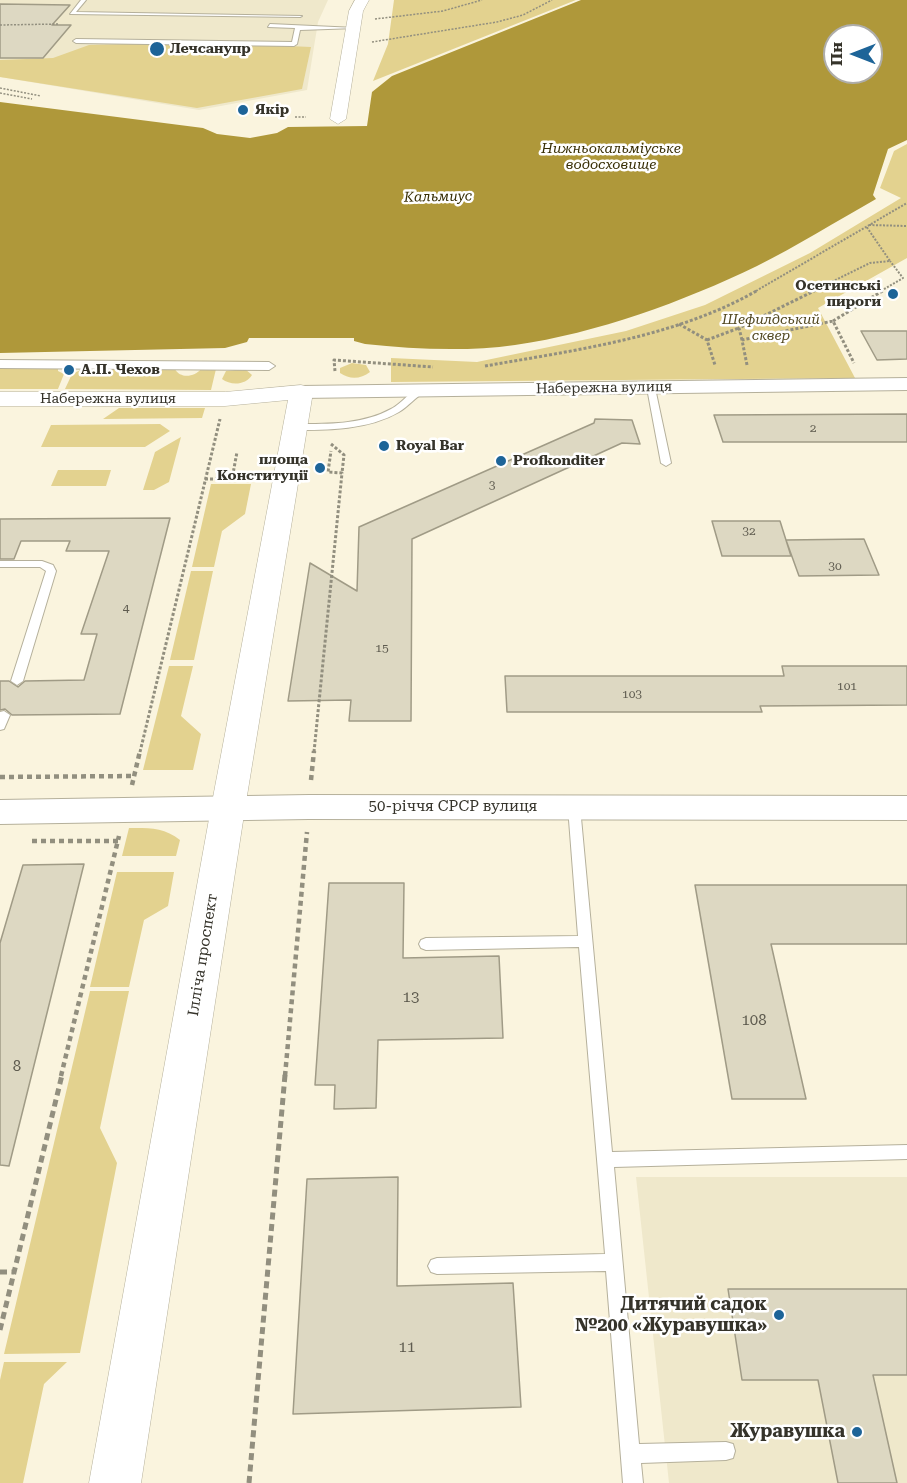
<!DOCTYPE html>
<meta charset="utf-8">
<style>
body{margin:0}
#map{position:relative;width:907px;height:1483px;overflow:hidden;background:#faf4de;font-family:"Roboto Serif",serif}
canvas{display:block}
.north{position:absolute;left:823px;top:24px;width:60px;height:60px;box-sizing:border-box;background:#fff;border:2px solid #aeadaa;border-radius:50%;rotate:270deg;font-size:16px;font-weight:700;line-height:24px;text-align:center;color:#35332a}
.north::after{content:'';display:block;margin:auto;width:21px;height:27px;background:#1d6498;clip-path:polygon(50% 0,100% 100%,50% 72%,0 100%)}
</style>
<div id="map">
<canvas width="907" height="1483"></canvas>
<div class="north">Пн</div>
</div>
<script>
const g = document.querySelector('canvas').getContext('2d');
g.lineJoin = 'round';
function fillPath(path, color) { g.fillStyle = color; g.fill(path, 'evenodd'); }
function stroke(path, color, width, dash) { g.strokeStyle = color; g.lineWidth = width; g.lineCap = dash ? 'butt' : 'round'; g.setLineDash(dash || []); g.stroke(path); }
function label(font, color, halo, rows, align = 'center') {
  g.font = font + ' "Roboto Serif",serif'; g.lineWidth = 5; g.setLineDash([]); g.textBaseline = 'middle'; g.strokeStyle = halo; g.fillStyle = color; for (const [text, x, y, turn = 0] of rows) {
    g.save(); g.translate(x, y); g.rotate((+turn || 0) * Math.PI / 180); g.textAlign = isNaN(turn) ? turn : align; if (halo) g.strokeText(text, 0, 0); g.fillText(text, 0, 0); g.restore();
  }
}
const built = new Path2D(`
 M0,0H328L318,22L307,90L199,110L0,77Z
 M636,1177H907V1483H669Z`);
const green = new Path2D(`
 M394,0H576L373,81L388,44Z
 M197,42L311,47L302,89L197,108L0,77V60L53,58L89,45Z
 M907,144V258L818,308L855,378L391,382V358L477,362L626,331L705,305L810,253L901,198L880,188L894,151Z
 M352,363L366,365L370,372C361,379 350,380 340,373V368Z
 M0,367H58V371L64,374L58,389H0Z
 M85,368L175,369C180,379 195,377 201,369H216L211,390L65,389L72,374Z
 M245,369L252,375C246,385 231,386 222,379L226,371Z
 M119,408H205L202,418L103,419Z
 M160,424L170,431L145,447H41L51,425Z
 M181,437L169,482L154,490H143L155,452Z
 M58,470H111L106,486H51Z
 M211,484H251L245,514L222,531L214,567H192Z
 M191,571H213L194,660H170Z
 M169,666H193L181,716L201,734L193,770H143Z
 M129,828C148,828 164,827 180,840L176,856H122Z
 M117,872H174L168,906L144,920L129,987H90Z
 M90,991H129L100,1128L117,1163L80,1353L4,1354Z
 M4,1362H67L44,1384L23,1483H0V1380Z`);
const water = new Path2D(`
 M581,0H907V140L888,149L873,195L876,199C837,221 797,246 757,266C682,302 598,333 515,345C465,352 414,349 365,344L354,341V338H249L247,342L225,348L0,353V102L203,128L217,134L250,138L277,133L288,127L367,126L372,92L392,76ZM835,36H871V72H835Z`);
const building = new Path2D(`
 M0,4L70,5L52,25H71L43,58H0Z
 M861,331H907V359L877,360Z
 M907,414V442H723L714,415Z
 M595,419L632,420L640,444L622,443L412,539L411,721H349L351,700L288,701L310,563L357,591L359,527L594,423Z
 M170,518L120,714L12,715L5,709L0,710V681H9L18,687L25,681L84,680L97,634H81L109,551H66L70,541H21L14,559H0V519Z
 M712,521H780L791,556H722Z
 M864,539L879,575L799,576L786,540Z
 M782,666H907V705L760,706L762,712H507L505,676H784Z
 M84,864L9,1166L0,1165V943L23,865Z
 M329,883H404L403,958L499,956L503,1038L378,1040L376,1108L334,1109L335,1085H315Z
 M695,885H907V944H771L806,1099H732Z
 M398,1177L397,1286L513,1283L521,1407L293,1414L307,1179Z
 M728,1289H907V1375H873L897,1483H838L818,1380H742Z`);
const pathFar4 = new Path2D(`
 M375,19L443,11L482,0
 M0,25L59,24
 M372,42L497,22L523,15L552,0
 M0,88L41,96
 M0,93L32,99
 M295,117H306`);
const pathFar3 = new Path2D(`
 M869,225L907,226
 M756,291L907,203
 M813,291L870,263L890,261L866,226
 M881,291L903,278L890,261`);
const pathFar2 = new Path2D(`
 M833,321L884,290
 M679,324L707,340L715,365
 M707,340L739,328
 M742,340L739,328L816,290
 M747,365L742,340L833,321L854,363
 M485,366C576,350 677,337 758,290
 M335,371L334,360L433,367
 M331,444L344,455L342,473
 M205,479H232L237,452
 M140,752L220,419
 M314,752L342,473L328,472L331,451`);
const pathFar1 = new Path2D(`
 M0,777L134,776
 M311,780L314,751
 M132,785L140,751
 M32,841H118
 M61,1076L119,836
 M285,1076L307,832`);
const path = new Path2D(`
 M0,1272H14
 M0,1330L62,1075
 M249,1483L285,1075`);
const service = new Path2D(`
 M81,0H86L76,12L302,16L300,17L70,14Z
 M270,24L356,28L300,30L297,44L294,46L76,43L73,41L76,39L292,42L295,28L268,27Z
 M651,385L655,388L671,463L666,466L661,463L647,388Z
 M422,387L425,388V392C415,397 409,406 399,412C368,430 329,430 294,430L290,427L294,424C327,424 362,425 391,409C403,403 409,391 422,387Z
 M0,561H42L53,565L56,571L23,681L17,685L11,681L46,571L40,567H0Z
 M4,711L10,715L4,729L0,730V712Z
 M574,802L578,804L580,807L612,1152L907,1145V1159L614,1167L639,1444L726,1442L733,1444L735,1451L733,1458L726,1460L641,1463L643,1483H623L606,1271L437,1274L431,1272L428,1266L431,1260L437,1258L605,1254L579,947L426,950L421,948L419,944L421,940L426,938L578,936L568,807L570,804Z`);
const pedestrian = new Path2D(`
 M0,360L269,362L275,366L269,370L0,368Z`);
const tertiary = new Path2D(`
 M907,378V390L301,398L293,397L290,392L293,387L301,386Z
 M309,795L907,796V820L309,819L0,824V800Z`);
const secondary = new Path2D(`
 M355,0H369L363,11L346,119L338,124L330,119L349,11Z
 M301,385L309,387L313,392L245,808L141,1483H89L211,808L288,400L225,406H0V392H225Z`);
const markers = [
 [157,49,8,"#1d6498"],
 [243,110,6,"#1d6498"],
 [893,294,6,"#1d6498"],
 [69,370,6,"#1d6498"],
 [384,446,6,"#1d6498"],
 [501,461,6,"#1d6498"],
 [320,468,6,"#1d6498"],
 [779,1315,6,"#1d6498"],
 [857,1432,6,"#1d6498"]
];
const numberNames = [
 ["2",813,428],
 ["3",492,485],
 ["32",749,531],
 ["30",835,566],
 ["4",126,608],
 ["15",382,648],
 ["101",847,686],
 ["103",632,694]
];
const farPoinames = [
 ["Лечсанупр",170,49],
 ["Якір",255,110],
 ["Осетинські",881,286,"right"],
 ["пироги",881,302,"right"],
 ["А.П. Чехов",81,370],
 ["Royal Bar",396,446],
 ["площа",308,460,"right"],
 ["Конституції",308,476,"right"],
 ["Profkonditer",513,461]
];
const farWaternames = [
 ["Нижньокальміуське",611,149],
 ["водосховище",611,165],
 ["Кальмиус",438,197,-1]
];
const farParknames = [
 ["Шефилдський",771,320],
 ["сквер",771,336]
];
const farStreetnames = [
 ["Набережна вулиця",604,388,-1],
 ["Набережна вулиця",108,399]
];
const streetNames = [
 ["50-річчя СРСР вулиця",453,807],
 ["Ілліча проспект",203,955,-81]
];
const nearNumbernames = [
 ["13",411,998],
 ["108",754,1021],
 ["8",17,1067],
 ["11",407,1348]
];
const nearPoinames = [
 ["Дитячий садок",767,1305],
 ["№200 «Журавушка»",767,1326],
 ["Журавушка",845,1432]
];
fillPath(built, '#efe8cb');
fillPath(green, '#e3d28f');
fillPath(water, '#af983a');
fillPath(building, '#ddd8c2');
stroke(building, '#a09b86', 1.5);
stroke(service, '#b5b09b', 2);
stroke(pedestrian, '#b5b09b', 2);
stroke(tertiary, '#b5b09b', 2);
stroke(secondary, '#b5b09b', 1);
stroke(pathFar4, '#928f7f', 1.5, [2, 1.5]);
stroke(pathFar3, '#928f7f', 2, [2, 1.5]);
stroke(pathFar2, '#928f7f', 3, [3, 2]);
stroke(pathFar1, '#928f7f', 4.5, [5, 4]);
stroke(path, '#928f7f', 5, [7, 4.5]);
fillPath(service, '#fff');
fillPath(pedestrian, '#fff');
fillPath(tertiary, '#fff');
fillPath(secondary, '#fff');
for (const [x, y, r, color] of markers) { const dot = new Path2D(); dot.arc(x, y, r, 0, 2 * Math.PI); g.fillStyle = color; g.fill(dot); stroke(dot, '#fff', 2); }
label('12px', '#5f5c50', null, numberNames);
label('bold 14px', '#35332a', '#fff', farPoinames, 'left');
label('italic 14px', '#382e05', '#fff', farWaternames);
label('italic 14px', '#514720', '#fff', farParknames);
label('14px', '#35332a', '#fff', farStreetnames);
label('15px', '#35332a', '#fff', streetNames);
label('15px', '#5f5c50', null, nearNumbernames);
label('bold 18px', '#35332a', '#fff', nearPoinames, 'right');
</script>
